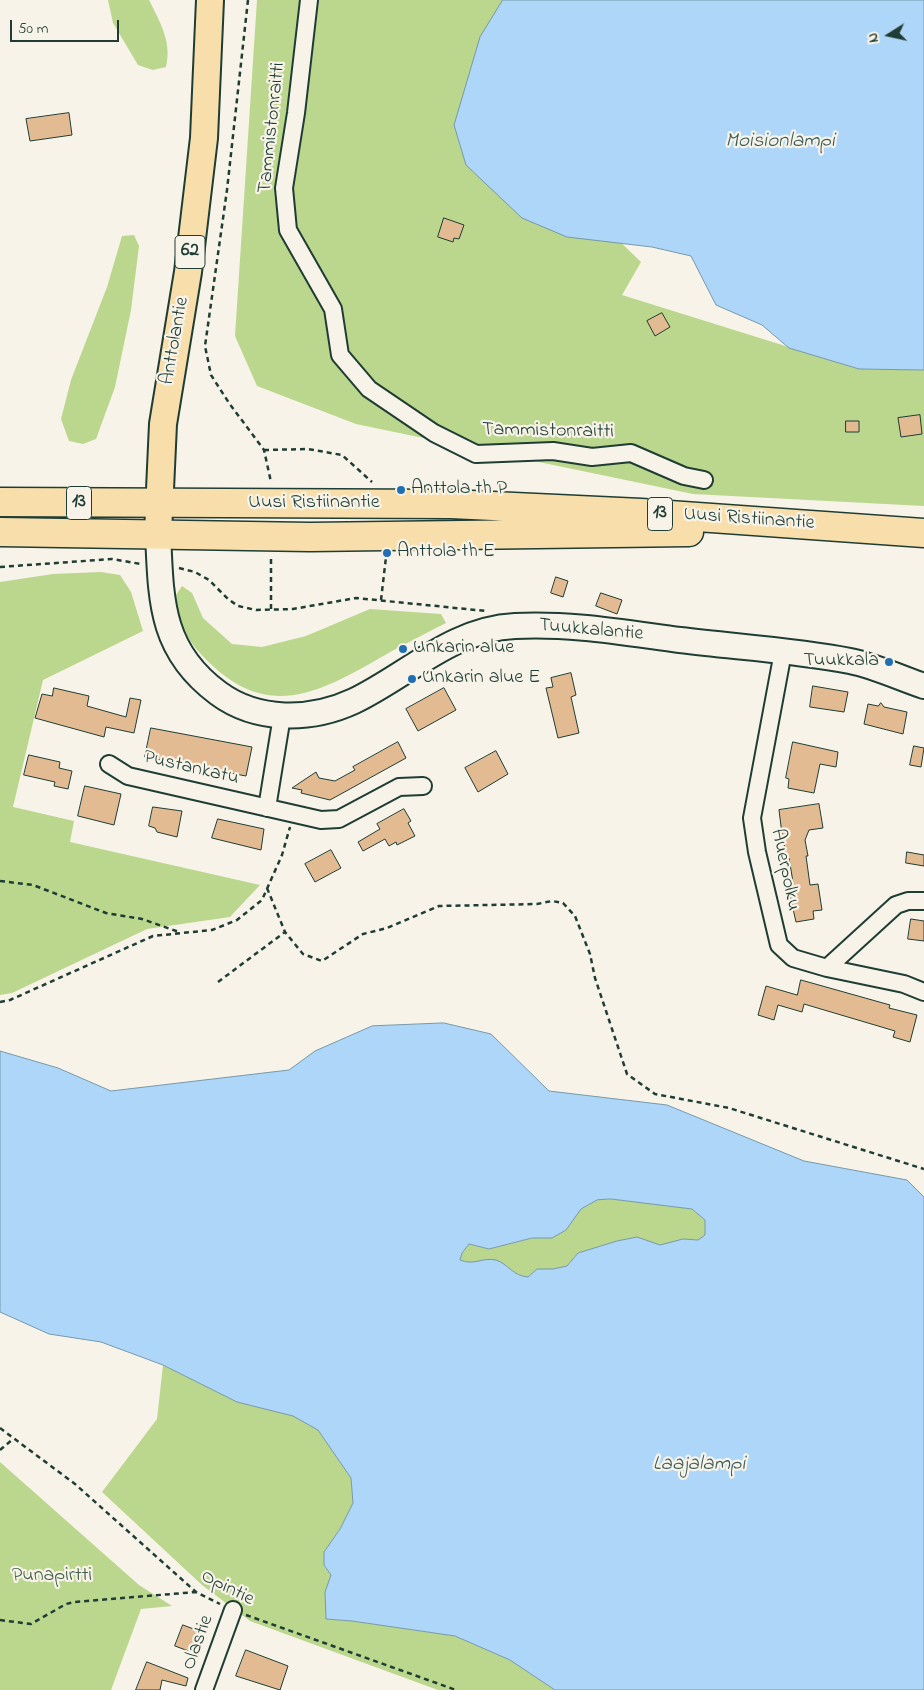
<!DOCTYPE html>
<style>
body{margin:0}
#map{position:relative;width:924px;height:1690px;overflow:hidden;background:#f7f3e8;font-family:"Indie Flower",sans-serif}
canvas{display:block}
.north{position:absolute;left:864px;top:10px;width:50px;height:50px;-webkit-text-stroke:4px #f7f3e8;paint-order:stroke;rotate:260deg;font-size:14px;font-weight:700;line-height:20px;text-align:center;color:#1f3d34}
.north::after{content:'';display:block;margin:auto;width:18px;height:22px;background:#1f3d34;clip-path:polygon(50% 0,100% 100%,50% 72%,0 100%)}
.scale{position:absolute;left:10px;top:20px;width:109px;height:22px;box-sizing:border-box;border:2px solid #1f3d34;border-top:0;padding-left:6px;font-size:15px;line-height:18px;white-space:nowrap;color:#1f3d34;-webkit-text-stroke:4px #f7f3e8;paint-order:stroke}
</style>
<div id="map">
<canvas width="924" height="1690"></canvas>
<div class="north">N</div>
<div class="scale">50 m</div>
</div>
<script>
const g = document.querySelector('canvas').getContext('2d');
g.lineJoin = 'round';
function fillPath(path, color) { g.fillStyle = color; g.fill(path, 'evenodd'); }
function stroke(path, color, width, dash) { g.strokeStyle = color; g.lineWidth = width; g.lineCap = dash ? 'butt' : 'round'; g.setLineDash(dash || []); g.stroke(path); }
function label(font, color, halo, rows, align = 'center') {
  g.font = font + ' "Indie Flower",sans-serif'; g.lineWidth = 4.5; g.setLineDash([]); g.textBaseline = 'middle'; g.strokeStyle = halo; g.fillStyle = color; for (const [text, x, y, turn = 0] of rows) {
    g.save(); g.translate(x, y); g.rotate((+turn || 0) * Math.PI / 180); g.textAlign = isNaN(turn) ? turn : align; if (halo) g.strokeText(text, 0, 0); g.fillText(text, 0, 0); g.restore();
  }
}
const green = new Path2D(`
 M108,0H149C160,22 172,42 166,67L153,70L138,65L113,23Z
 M257,0H507L613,235L641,262L622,295L859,369L924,370V506L693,494L356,424L257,386L235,336Z
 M134,235L139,246L131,310L115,387L96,439L83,444L69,441L61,419L71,380L107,287L122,236Z
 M101,572L120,575L131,592L143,631L43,680L13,807L74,821L70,842L260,885L230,917L147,929L12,993L0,995V582L53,574Z
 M182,586L192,593L203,618L232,644L262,647L306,636L370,609L441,614L446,623C423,635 400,646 378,659C320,692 270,719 213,666C189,644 179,628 176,595Z
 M611,1199L692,1209L705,1220V1235L698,1240L683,1239L660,1246L637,1237L617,1241L578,1253L567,1266L553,1269H537L528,1277C513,1276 509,1264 496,1261C482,1257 475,1266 460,1260L462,1253L469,1244L489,1249L533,1238H552L566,1230L581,1209L597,1200Z
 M163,1365L237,1402L294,1416L318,1430L351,1478L353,1503L340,1529L324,1552V1565L331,1575L325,1592L326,1619L352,1621L455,1636L510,1660L555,1690H438L250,1621L202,1585L102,1492L157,1419Z
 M0,1462L139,1585L172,1606L141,1609L111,1690H0Z`);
const water = new Path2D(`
 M503,0H924V370L859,369L789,348L762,325L716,305L691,256L652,247L567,237L522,218L466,165L454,125L480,37Z
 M444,1023L491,1034L549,1091L667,1105L804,1161L907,1180L924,1197V1690H555L510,1660L455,1636L352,1621L326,1619L325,1592L331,1575L324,1565V1552L340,1529L353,1503L351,1478L318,1430L293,1416L237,1402L163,1365L101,1342L49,1334L0,1312V1051L58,1068L111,1091L289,1070L315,1051L372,1026ZM611,1199L692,1209L705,1220V1235L698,1240L683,1239L660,1245L637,1237L617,1241L578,1253L567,1266L553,1269H537L528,1277C513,1276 508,1264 496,1260C481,1257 475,1266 460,1260L462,1253L469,1244L489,1249L532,1238H552L566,1230L581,1209L597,1200Z`);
const building = new Path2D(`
 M69,113L72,135L30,141L26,119Z
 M444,218L464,225L459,239L454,238L453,242L438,237Z
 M662,313L670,327L655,336L647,321Z
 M920,415L922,434L901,437L898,418Z
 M846,421H859V432H846Z
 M556,577L568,581L563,597L551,593Z
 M601,593L622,600L617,614L596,606Z
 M571,673L576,695L571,697L579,733L558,738L546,688L553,687L551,678Z
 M813,686L848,692L844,712L810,707Z
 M54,688L89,696L87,706L126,717L130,698L141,700L134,733L106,727L104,737L35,718L42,694L52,696Z
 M444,688L456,710L418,731L406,709Z
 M881,703L884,707L907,712L903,734L864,724L868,704L878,706Z
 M151,728L252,747L246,776L145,757Z
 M398,742L406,758L330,800L301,793L302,790L292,788L316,772L319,778L335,781L355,770L353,767Z
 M793,742L838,752L836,767L820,764L814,793L788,788L789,779L786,778Z
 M914,746L924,748L921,767L910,765Z
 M496,751L508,774L478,792L465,768Z
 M29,755L60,762L59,768L72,771L68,789L54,786L55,782L24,775Z
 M85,786L121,794L114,825L78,816Z
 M819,804L823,828L809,830L805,840L808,856H806L810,885L818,884L822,910L813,911L814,919L796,922L790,896H792L791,888H794L789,858L786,859L784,843L778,840L782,834L779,810Z
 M153,807L182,811L177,837L157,832L155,828L149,826Z
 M404,809L411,821L408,823L415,836L397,845L396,842L389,846L385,839L363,851L358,842L380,829L377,824Z
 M218,819L264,829L261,850L212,838Z
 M331,850L341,868L315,882L305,864Z
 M907,852L924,855V866L906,863Z
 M911,919L924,921V941L908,939Z
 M801,980L890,1005L889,1008L917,1015L910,1042L893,1037L895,1031L804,1004L802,1012L778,1005L774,1020L758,1015L766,986L797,995Z
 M183,1625L199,1631L191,1652L175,1646Z
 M246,1650L288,1666L280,1690L236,1676Z
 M147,1662L188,1678L186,1686L162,1680L160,1690H136Z`);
const path = new Path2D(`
 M248,0L227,190L205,346L211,375L229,403L264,450L271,482
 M264,450L308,449L342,455L372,482
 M0,567L112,559L141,564
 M179,568L195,572L209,580L228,599L238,606L256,610L293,609L356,598L486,611
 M381,600L386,557
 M271,609V556
 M0,881L33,885L106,913L142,919L179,932
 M267,888L285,932L303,954L322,961L363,934L387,928L439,906L537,904L552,901L563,903L575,916L590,954L595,978L627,1074L655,1094L729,1108L924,1169
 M218,982L285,932
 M0,1002L10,1000L153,936L212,930L237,920L262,900L282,855L290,827
 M0,1428L75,1484L196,1592L220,1604
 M0,1450L13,1439
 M246,1615L456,1690
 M0,1620L31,1624L66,1604L74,1602L196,1592`);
const street = new Path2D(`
 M309,0L296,113L284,188L288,230L333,309L340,355L369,389L434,433L476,454L553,451L592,457L631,453L684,476L704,480
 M783,652L752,818L757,852L779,945L793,958L827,968L904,984L924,992
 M109,764L128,776L321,820L339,819L399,787L423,786
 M267,808L282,716
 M827,968L896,905L908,901H924
 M204,1690L233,1610`);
const secondary = new Path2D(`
 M158,533C161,600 160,650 218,693C257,722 311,721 354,701C408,675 452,629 515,626C570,623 626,633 680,640C736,647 794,650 850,661C875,666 900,678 924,686`);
const primary = new Path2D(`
 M158,533L163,424L188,272L204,138L210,0`);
const highway = new Path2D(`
 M0,502L451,504L641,513L924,533
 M0,532L310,537L689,532`);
const markers = [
 [401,490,5,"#1f6fb2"],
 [387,553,5,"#1f6fb2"],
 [403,649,5,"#1f6fb2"],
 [889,662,5,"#1f6fb2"],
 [412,679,5,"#1f6fb2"]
];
const shields = [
 [190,252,30],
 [79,503,25],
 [660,514,25]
];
const shieldNames = [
 ["62",190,252],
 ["13",79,503],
 ["13",660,514]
];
const streetNames = [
 ["Tammistonraitti",273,128,-84],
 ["Anttolantie",176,341,-80],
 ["Tammistonraitti",548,432,1],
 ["Uusi Ristiinantie",314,504],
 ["Uusi Ristiinantie",749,520,4],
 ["Tuukkalantie",591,631,5],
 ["Pustankatu",191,769,13],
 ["Auerpolku",784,870,78],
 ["Opintie",227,1589,27],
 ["Olastie",199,1643,-70]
];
const poiNames = [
 ["Anttola th P",411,490],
 ["Anttola th E",397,553],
 ["Unkarin alue",413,649],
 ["Tuukkala",879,662,"right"],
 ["Unkarin alue E",422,679]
];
const parkNames = [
 ["Punapirtti",52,1577]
];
const waterNames = [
 ["Moisionlampi",780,143],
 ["Laajalampi",699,1466]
];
fillPath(green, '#bbd68d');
fillPath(water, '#aed6f8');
stroke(water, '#7599aa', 1);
fillPath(building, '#e3bb93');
stroke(building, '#1f3d34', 1);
stroke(street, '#1f3d34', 20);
stroke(secondary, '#1f3d34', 28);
stroke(primary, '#1f3d34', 30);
stroke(highway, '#1f3d34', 31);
stroke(path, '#1f3d34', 2.5, [5, 4]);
stroke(street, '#f7f3e8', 16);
stroke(secondary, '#f7f3e8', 24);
stroke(primary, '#f8deab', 26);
stroke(highway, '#f8deab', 28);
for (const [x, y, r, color] of markers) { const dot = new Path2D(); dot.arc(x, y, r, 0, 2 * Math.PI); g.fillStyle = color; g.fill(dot); stroke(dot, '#f7f3e8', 2); }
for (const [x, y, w] of shields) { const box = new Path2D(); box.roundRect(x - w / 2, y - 16.5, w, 33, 4); g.fillStyle = '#f7f3e8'; g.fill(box); stroke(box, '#1f3d34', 1); }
label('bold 19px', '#1f3d34', null, shieldNames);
label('20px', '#1f3d34', '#f7f3e8', streetNames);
label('20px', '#1f3d34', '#f7f3e8', poiNames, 'left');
label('20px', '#3e5c46', '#f7f3e8', parkNames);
label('italic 21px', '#3c5c5b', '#f7f3e8', waterNames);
</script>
